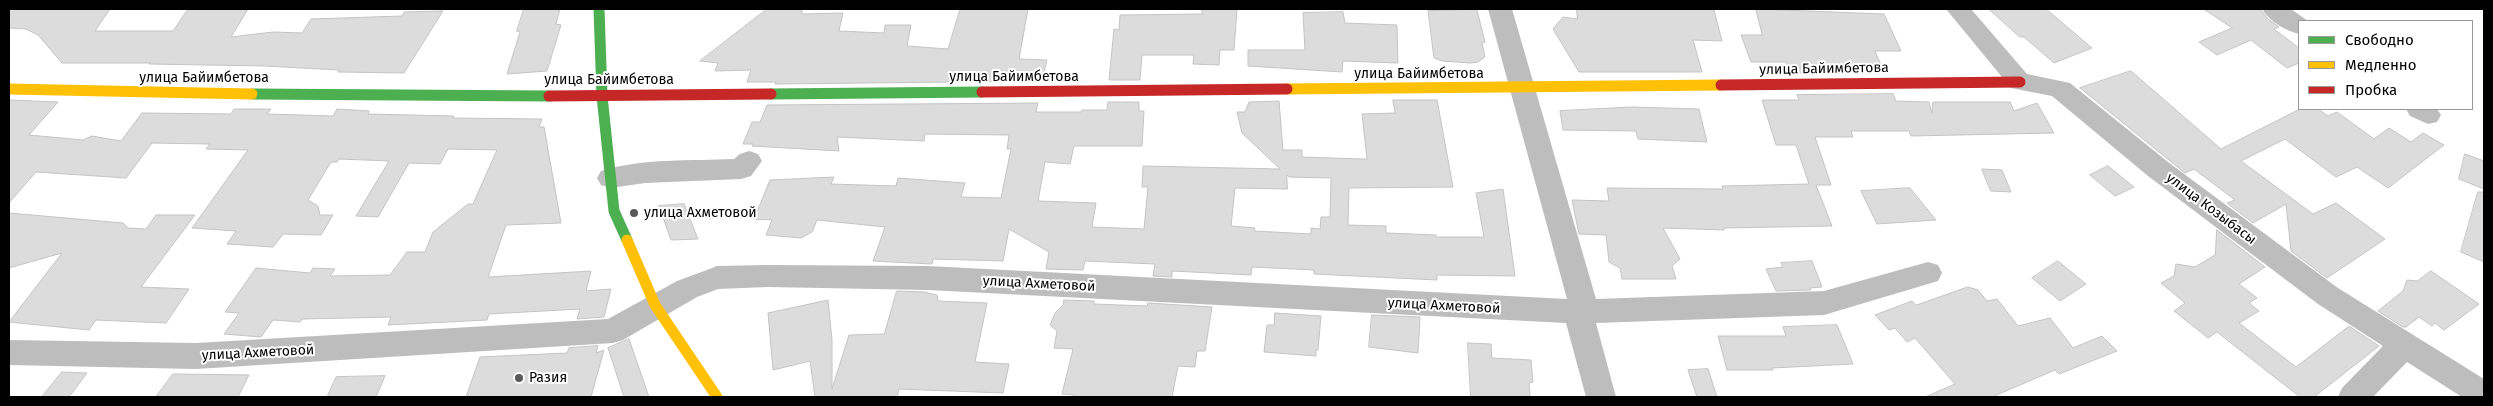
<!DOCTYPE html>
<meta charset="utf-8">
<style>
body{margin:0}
#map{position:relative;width:2493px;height:406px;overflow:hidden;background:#fff;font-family:"Fira Sans",sans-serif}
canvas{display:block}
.frame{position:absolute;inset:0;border:10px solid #000;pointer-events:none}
.legend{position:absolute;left:2298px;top:20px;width:175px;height:90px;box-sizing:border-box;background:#fff;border:1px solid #999;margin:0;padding:6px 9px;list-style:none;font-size:15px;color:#000}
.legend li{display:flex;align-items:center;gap:10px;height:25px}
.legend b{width:25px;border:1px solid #999}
</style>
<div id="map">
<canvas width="2493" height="406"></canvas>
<div class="frame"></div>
<ul class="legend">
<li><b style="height:6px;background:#4caf50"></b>Свободно</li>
<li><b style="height:6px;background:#ffc107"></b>Медленно</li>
<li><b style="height:6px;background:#c62828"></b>Пробка</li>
</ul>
</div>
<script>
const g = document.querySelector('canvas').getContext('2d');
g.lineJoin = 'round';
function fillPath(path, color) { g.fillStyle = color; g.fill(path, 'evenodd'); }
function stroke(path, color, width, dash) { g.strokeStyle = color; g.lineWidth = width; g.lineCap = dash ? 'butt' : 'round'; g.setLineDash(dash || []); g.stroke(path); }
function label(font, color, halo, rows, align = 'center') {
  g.font = font + ' "Fira Sans",sans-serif'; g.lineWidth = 4; g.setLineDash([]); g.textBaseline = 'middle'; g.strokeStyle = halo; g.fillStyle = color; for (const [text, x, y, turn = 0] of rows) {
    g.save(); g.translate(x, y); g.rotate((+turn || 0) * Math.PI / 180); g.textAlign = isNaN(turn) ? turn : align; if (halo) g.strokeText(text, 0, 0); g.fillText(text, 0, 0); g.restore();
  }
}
const building = new Path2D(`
 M9,9H110L95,31H173L188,9H248L231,37L273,32L302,33L311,19L402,16L404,12L443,11L404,73L338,72L339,70L265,66L149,64L151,63H62L38,35L26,29L9,28Z
 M524,9H560L556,24L561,25L547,71L507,74L520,32L517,31Z
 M767,9H802V14L843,13L839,31L884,33L885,25H911L907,46L948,49L960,9H1028L1019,59L1047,60L1042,81L775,84L776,82H747L751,70L715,71L718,63L700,61Z
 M1202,9H1237L1234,50H1220L1219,65L1193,64L1194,55H1142L1140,80H1109L1114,29L1119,30L1120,15L1202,14Z
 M1577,9H1708L1714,10L1722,41L1693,40L1702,72H1579L1553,29L1563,17L1577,19Z
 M1756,9L1884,14L1901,51H1875L1884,72L1790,73L1786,62H1751L1741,35H1762Z
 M1989,9H2046L2092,48L2054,63L2024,37H2020Z
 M2204,9H2260L2268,19L2279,27L2274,29L2299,48V63L2287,68L2251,40L2217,55L2199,42L2232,28Z
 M1477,10L1485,42L1482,43L1485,57L1478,62L1470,63L1442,61L1434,58L1428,11Z
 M1343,12L1345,23L1397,25L1398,63L1343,61L1342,72L1248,66V50H1305L1303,13Z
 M2131,71L2221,149L2300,109H2318L2328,116L2337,112L2374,139L2389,128L2411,142L2423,133L2444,145L2388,188L2357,167L2336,177L2285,139L2241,161L2313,214L2336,203L2385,239L2327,278L2291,251L2286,204L2253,223L2227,203L2235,200L2194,169L2185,173L2080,88Z
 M1893,94L1896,101L1929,102L1932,113L1933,102H2010L2014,111L2037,103L2054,133L1911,136L1909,131H1851L1853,137H1815L1831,185H1816L1832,226L1724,228V230L1663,228L1680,259L1672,266L1676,279H1622L1620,268L1609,262L1606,235L1579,234L1572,200L1609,201L1607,188L1723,189L1722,186L1809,184L1796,145H1776L1762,100H1799L1797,95Z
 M9,100L58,102L29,135L83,140L92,136L121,141L142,113L231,114L234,109H271L267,114L333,116L337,109L369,111L368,114L454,116L453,118L542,119L539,127H544L561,223L506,225L488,277L591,271L586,291L611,289L604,317L577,319L580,309L489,314L487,320L388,325L391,317L302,319L300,322L273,320L261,337L224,334L239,313L225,312L256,268L310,273L313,268L335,269L330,276L390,275L407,252H425L433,232L468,204H473L497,150L448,149L440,164L409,163L378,217L356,216L389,161L339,159L337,162H331L308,200L318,206L320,215H333L321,235L283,234L273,247L227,244L236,231L192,228L248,150L206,149L210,144L152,143L126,178L36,172L9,203Z
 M1393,100H1437L1453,187L1349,188L1348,225L1386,226V233L1436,235V237H1484L1476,193L1503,189L1515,276L1437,275V280L1314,274V270L1252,267L1251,275L1172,271V277L1153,276L1155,264L1085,261L1083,270L1046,269L1049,252L1009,229L1003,261L933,259L932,264L873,261L885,227L817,220L812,232L801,238L766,235L772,220L754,219L770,180L834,177L831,184L896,186L898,178L965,183L961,197L1001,198L1011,149H1007L1009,135L925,134L924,141L837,137L839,151L752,146L753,144H743L752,122H760L767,105L1038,103L1036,112H1081L1082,110H1107L1108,102H1139V111H1144L1142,146H1074L1070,164L1045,162L1038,201L1096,203L1092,227L1144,229L1148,187H1142L1143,166L1280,169L1242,133L1237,112H1245L1249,102L1279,101L1283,150H1302V157L1361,159H1367L1362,114L1395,113ZM1287,175L1289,177L1331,178L1330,217H1321L1320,229L1311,228V234L1254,231L1255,228L1231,226L1235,188L1287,189Z
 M1632,107L1699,109L1707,142L1638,139L1636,131L1563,130L1560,111Z
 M2465,154L2484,161V189L2459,179Z
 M2108,166L2134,187L2115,196L2090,175Z
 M1982,169L2002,170L2011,192L1991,191Z
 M1910,188L1936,220L1877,224L1861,191Z
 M2478,192H2484V262L2461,252Z
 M684,204L698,239L671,240L659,206Z
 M9,213L123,223L128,228L146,229L156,215H195L141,287L189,289L166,323L96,320L89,330L9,322L62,253L9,268Z
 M2217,230L2265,267L2239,284L2257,298L2249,303L2259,311L2239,323L2296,367L2349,326L2379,346L2314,397H2300L2217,332L2208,338L2174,311L2185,303L2161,283L2174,276L2176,264L2195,267L2215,255Z
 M1812,261L1822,287L1810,288L1811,290L1776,291L1766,269L1783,267L1781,263Z
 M2058,261L2086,284L2060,301L2032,278Z
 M2431,271L2479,304L2444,330L2435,323L2432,326L2419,317L2406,327H2403L2378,311L2403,291L2407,280L2417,281Z
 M1968,287L1978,290L1987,301L1997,299L2018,326L2050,318L2073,348L2102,336L2117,351L2059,374L2055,370L1992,397H1925L1955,384L1915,338L1907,342L1895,328L1889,330L1875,315L1912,301L1916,305Z
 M897,291L924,292L937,295L938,301L987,303L975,362L1009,364L1003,393L899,389L897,397H815L810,361L773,370L768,313L828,300L832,340V389L849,335L884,334Z
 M1064,300L1094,301V304L1147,306L1148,303L1212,307L1205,351H1197L1195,367L1178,366L1172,397H1073V395L1062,394L1073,349L1054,348L1057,331L1050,325L1055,313L1063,305Z
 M1275,313L1321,316L1318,350H1316V356L1264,352L1267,325H1274Z
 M1372,315L1420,317L1418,353L1369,347Z
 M1837,325L1853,364L1772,368L1773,370H1727L1718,336H1786L1783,327Z
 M629,339L649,397H624L608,348Z
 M1468,343L1491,344L1492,358L1531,360L1533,382L1529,383L1530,397H1471Z
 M598,346L596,353L604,350L591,397H466L480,357L567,353L569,348Z
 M1708,369L1717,397H1697L1688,370Z
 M62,372L87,373L69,397H42Z
 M173,374L249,375L238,397H156Z
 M385,376L376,397H327L336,377Z`);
const street = new Path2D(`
 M1488,9H1512L1596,299L1824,291L1928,262L1938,265L1942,273L1938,281L1824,315L1596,323L1616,397H1586L1566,323L928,290L768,287L718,289L697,297L623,340L613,343L196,369L9,365V340L196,343L608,319L677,281L707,270L717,266L768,265L928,266L1567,299Z
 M1946,9H1971L2027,74L2070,83L2168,162L2338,288L2484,379V397H2462L2407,362L2373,397H2338L2342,388L2383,346L2318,304L2148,176L2052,96L2011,88Z
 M2262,9H2291L2308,21H2299V34C2286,31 2269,21 2262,9Z
 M2406,109H2437L2441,115L2437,122L2428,124L2410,116Z
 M749,151L758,154L762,161L751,176L741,179L645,183L611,188L601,185L597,178L601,171C643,158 691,161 734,159L740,154Z`);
const fast = new Path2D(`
 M599,9L602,96L614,211L627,240
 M252,94L549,96
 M771,94L982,92`);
const slow = new Path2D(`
 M9,89L252,94
 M1287,89L1721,85
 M627,240L655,305L717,397`);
const jam = new Path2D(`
 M1721,85L2020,82
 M982,92L1287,89
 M549,96L771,94`);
const markers = [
 [634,213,5,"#595959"],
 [519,378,5,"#595959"]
];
const streetNames = [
 ["улица Байимбетова",1824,69,-1],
 ["улица Байимбетова",1419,74],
 ["улица Байимбетова",1014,77],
 ["улица Байимбетова",204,78],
 ["улица Байимбетова",609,80],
 ["улица Козыбасы",2211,209,37],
 ["улица Ахметовой",1039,284,3],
 ["улица Ахметовой",1444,306,3],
 ["улица Ахметовой",258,353,-3]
];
const poiNames = [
 ["улица Ахметовой",644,213],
 ["Разия",529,378]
];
fillPath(building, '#dcdcdc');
stroke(building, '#c4c4c4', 1);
fillPath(street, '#bdbdbd');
stroke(fast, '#4caf50', 11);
stroke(slow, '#ffc107', 11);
stroke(jam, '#c62828', 11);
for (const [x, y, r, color] of markers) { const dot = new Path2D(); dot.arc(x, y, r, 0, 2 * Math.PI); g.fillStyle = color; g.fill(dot); stroke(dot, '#fff', 2); }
label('14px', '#000', '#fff', streetNames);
label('14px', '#000', '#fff', poiNames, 'left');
</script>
